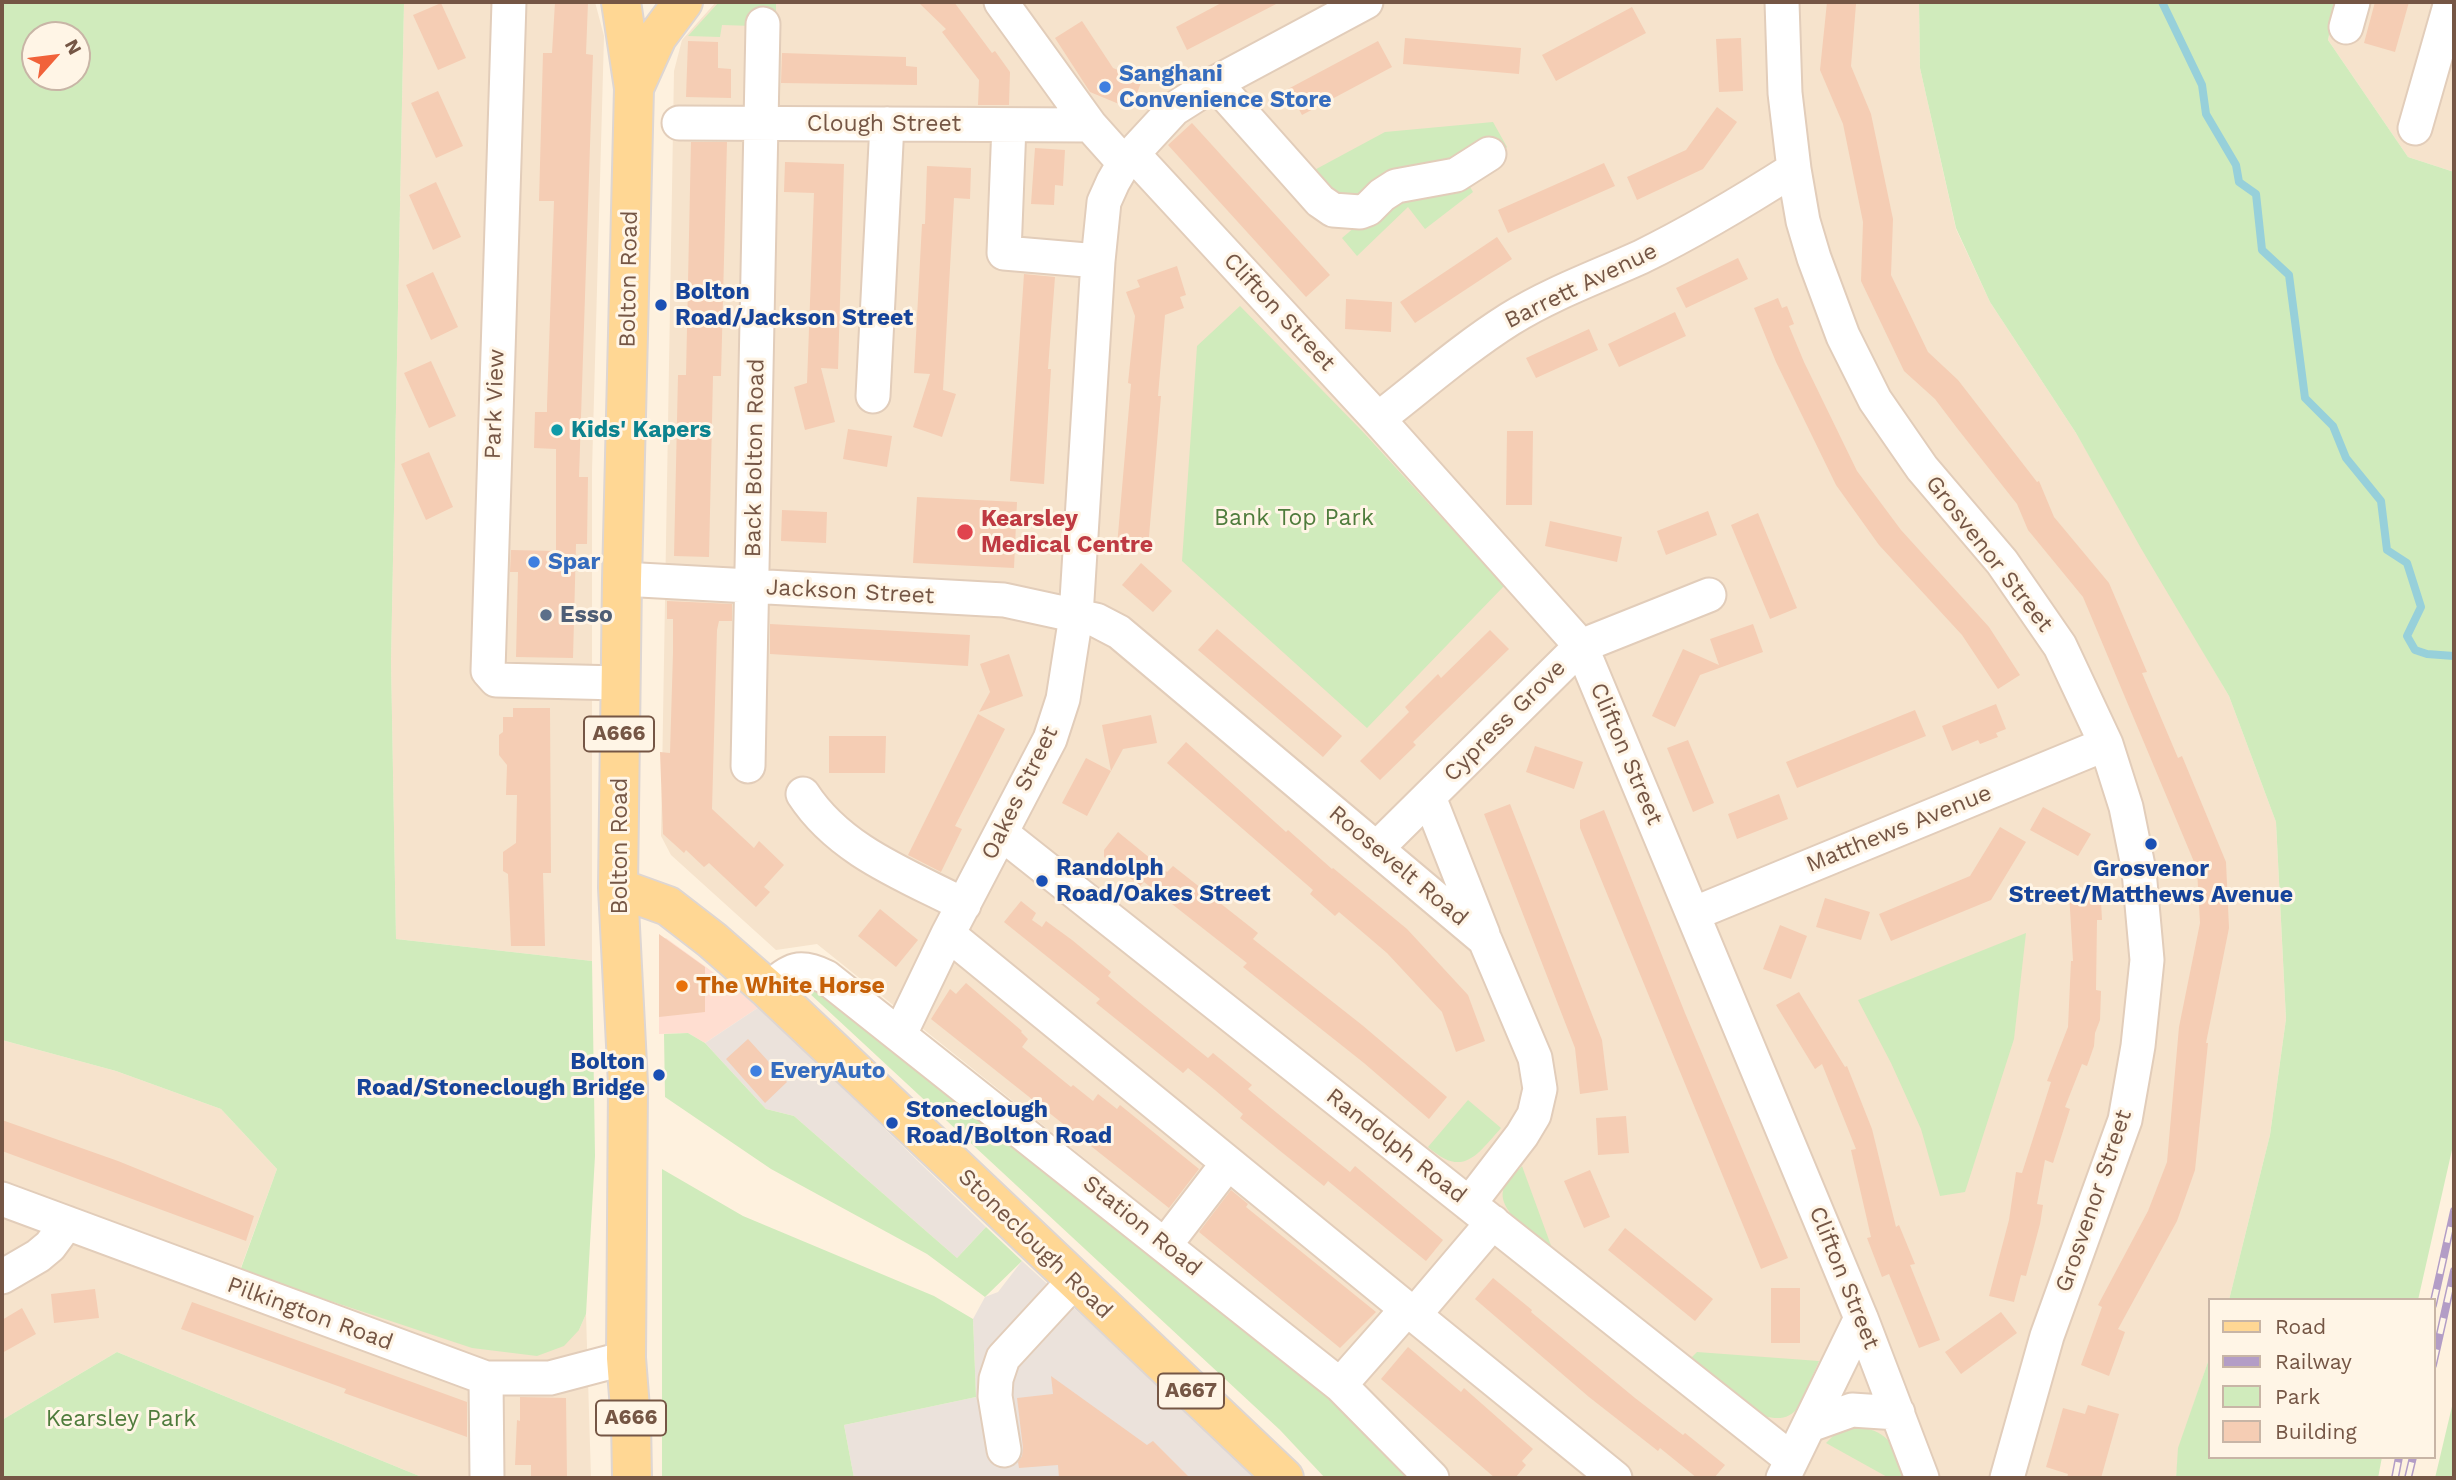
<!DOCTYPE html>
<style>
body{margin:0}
#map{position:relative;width:2456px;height:1480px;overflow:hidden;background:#fef1de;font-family:"Work Sans",sans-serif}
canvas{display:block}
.frame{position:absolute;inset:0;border:4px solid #755645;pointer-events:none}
.legend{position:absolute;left:2208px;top:1298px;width:228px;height:161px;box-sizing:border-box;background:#fff5e6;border:2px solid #c8b5a6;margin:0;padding:9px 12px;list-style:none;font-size:21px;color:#755645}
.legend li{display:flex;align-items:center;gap:14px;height:35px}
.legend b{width:35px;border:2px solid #c8b5a6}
.north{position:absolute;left:21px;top:21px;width:70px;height:70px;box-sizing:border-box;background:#fff5e6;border:2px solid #c8b5a6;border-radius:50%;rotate:62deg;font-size:19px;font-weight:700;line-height:28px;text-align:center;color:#755645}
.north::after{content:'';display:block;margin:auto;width:24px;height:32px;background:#f1623a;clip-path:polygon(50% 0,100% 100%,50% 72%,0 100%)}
</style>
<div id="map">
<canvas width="2456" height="1480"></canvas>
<div class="frame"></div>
<ul class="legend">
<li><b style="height:9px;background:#ffd794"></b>Road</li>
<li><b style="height:9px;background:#b39dc6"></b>Railway</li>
<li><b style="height:19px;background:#d0ebbc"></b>Park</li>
<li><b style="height:19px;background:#f5cdb4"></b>Building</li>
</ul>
<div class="north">N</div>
</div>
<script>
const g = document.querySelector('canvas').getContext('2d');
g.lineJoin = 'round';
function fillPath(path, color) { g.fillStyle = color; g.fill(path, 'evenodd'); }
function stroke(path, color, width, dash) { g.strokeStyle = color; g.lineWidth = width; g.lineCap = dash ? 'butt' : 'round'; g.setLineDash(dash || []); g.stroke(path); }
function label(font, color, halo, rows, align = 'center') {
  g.font = font + ' "Work Sans",sans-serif'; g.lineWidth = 6; g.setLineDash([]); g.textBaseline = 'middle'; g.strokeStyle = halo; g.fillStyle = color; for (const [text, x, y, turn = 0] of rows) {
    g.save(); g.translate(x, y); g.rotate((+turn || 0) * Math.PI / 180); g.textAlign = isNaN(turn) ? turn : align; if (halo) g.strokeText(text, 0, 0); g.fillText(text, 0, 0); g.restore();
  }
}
const residential = new Path2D(`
 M404,2H595L604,36L592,470V961L396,939L391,661Z
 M716,2H1919L1920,68L1956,229L1990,302L2076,433L2229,696L2276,822L2286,1019L2270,1135L2229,1300H2209V1359L2179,1448L2176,1478H1453L1316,1344L817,944L776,950L671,855L661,836L674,71L682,40Z
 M2336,2H2454V172L2408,157L2328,40Z
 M2,1040L116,1071L221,1109L277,1169L240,1270L579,1330L586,1314L591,1478H424L117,1352L2,1420Z`);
const commercial = new Path2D(`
 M666,938L706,967L759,1007L705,1043L688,1033L659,1034V942Z`);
const industrial = new Path2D(`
 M759,1007L986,1227L957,1258L794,1116L766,1109L705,1043Z
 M1022,1261L1261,1478H854L844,1425L976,1397L973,1319L985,1297L998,1292Z`);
const green = new Path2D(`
 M2,2H404L391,661L396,939L592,961L595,1156L586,1314L579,1330L564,1346L537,1356L472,1348L240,1271L277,1169L221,1109L116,1071L2,1040ZM35,35H77V77H35Z
 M719,2H776V13L754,11L753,26L722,25L720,37L688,36Z
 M1919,2H2336L2328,40L2408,157L2454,172V1141L2418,1300H2229L2270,1135L2286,1019L2276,822L2229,696L2142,550L2076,433L1990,302L1956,228L1920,68Z
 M1493,122L1507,147L1467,182L1473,192L1425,229L1408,207L1357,256L1342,238L1355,227L1307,174L1385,132Z
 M1240,306L1364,433L1504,586L1367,728L1182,561L1197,346Z
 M2026,933L2014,1039L1965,1192L1940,1196L1921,1129L1891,1063L1858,1000Z
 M816,984L1333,1392L1417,1478H1325L1280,1430L808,992Z
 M688,1033L705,1043L766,1109L794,1116L957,1258L986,1227L1022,1261L985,1297L927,1254L771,1169L665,1097L664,1034Z
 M1468,1100L1501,1128C1476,1156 1463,1178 1428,1147Z
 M1522,1166L1553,1251C1539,1239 1494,1210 1504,1188C1508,1180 1516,1173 1522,1166Z
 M662,1169L743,1216L934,1296L973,1319L976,1397L844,1425L854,1478H662Z
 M117,1352L424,1478H2V1420Z
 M1697,1352L1819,1361L1799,1407C1789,1419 1779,1420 1764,1416L1691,1358Z
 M2209,1359V1457H2382L2378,1478H2176L2178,1448Z
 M2454,1398V1478H2435Z
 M1858,1427C1892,1431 1895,1450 1906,1478H1889L1826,1443L1836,1433Z`);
const stream = new Path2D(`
 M2162,2L2202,85L2206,114L2236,165L2239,182L2256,194L2262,250L2289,275L2305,398L2333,426L2346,458L2381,501L2387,550L2407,563L2421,607L2407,636L2415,650L2427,654L2454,656`);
const building = new Path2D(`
 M555,2H588L586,54L593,55L579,477H588L587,544H576L573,658L516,657L518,572H510L511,550L556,551V449L534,448L535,412H547V405L554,201H539L543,53H552Z
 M918,2H954L992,53L995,51L1010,72L1009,105H978L979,80L942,32L946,29Z
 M1223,2H1280L1187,50L1176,27Z
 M1827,2L1856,4L1851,66L1871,114L1893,219L1891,275L1928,352L1958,380L2037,482L2039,481L2054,517L2109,583L2147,672L2142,673L2178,758L2182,756L2226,862L2229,928L2206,1043H2208L2195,1170L2177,1221L2118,1329L2125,1332L2109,1376L2081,1365L2102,1307L2098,1305L2148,1211L2167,1162L2179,1027L2200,923L2197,869L2083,597L2028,530L2017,504L1957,428L1935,399L1904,371L1861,281L1863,222L1843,124L1820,70Z
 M2375,2H2409L2395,52L2364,43Z
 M441,3L466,58L438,70L413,15Z
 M1632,7L1646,33L1556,81L1542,55Z
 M1082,21L1113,68L1142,80L1131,109L1090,92L1055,38Z
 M1405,38L1521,48L1519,74L1403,64Z
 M1741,38L1743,91L1719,92L1716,39Z
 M688,41L718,42V68L731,69V98L686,97Z
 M1378,41L1392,67L1302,115L1288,89Z
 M782,53L906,57V66L917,67V85L781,83Z
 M438,91L463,146L436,158L411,103Z
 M1717,107L1737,122L1703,169L1637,200L1627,177L1686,150Z
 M1192,123L1330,275L1306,297L1168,145Z
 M691,142H727L721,376H713L709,557L674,556L678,375H686Z
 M1035,148L1065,150L1063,186L1055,185L1054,205L1031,204Z
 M785,162L844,164L838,369L821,368L835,422L805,430L794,387L807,383L814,193L784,192Z
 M1604,163L1615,186L1508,233L1498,210Z
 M927,166L971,168L970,199L954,198L943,390L956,394L942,437L913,427L930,374L914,373L922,224H925Z
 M436,182L461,237L433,250L409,195Z
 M1497,237L1512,259L1415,323L1400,302Z
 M1738,258L1748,279L1686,308L1676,288Z
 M1177,266L1186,295L1180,297L1184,308L1165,315L1158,396H1161L1148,548L1117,546L1131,384L1128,383L1135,316L1126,292L1140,287L1137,280Z
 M433,272L458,327L431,340L406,285Z
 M1024,274L1055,277L1048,369H1051L1044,484L1010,481Z
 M1778,298L1782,308L1787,306L1794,324L1789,326L1804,362L1857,471L1901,530L1989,627L2020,675L1998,689L1962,635L1879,545L1836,485L1776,362L1754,308Z
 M1346,299L1392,302L1391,332L1345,329Z
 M1675,312L1686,336L1619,367L1608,344Z
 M1589,329L1598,350L1536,378L1526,358Z
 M431,361L456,416L429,428L404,373Z
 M848,429L892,436L887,467L843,459Z
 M1507,431H1533L1532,505H1506Z
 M429,452L453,507L426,520L401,464Z
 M917,497L1017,502L1014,568L913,563Z
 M782,510L827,512L826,543L781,541Z
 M1708,511L1717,535L1666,555L1657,531Z
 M1758,513L1797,608L1770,619L1731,525Z
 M1550,521L1622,537L1617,562L1545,546Z
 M1141,563L1172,591L1153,612L1122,585Z
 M667,601L732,604V621H719L717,630L712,809L754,848L759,841L784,865L764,887L770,892L756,907L709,863L704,867L686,850L684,853L663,834L660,752L670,753L673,653V619H667Z
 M770,624L970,635L968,666L770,654Z
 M1753,624L1763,652L1700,675L1675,727L1652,716L1683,649L1719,665L1710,639Z
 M1217,629L1342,736L1323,757L1198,650Z
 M1490,630L1509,649L1413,742L1416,745L1380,780L1360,761L1409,712L1405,707L1438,674L1441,678Z
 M1009,654L1023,696L979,712L990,692L980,664Z
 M1996,704L2006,729L1996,733L1998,737L1980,744L1978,740L1952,751L1942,726Z
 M513,708H550L551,873H543L545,946H511L508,874L503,871V852L516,843L517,795H506L507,765L499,755V735L503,732V717H513Z
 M1915,710L1926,736L1797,788L1786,762Z
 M978,714L1005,729L955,826L962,829L941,872L908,855Z
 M1151,715L1157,743L1123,749L1111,771L1102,725Z
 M829,736H886L885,773H829Z
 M1688,740L1714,803L1693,812L1667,748Z
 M1186,742L1286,832L1288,830L1332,869L1333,868L1407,929L1468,995L1485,1041L1456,1052L1442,1012L1387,953L1339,912L1335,916L1310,894L1313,890L1167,763Z
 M1535,746L1583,762L1574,789L1526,772Z
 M1086,758L1111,771L1087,816L1062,803Z
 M1779,794L1788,819L1737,839L1728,814Z
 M1510,804L1602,1040L1608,1090L1580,1094L1575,1048L1484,814Z
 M2043,807L2091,834L2078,856L2030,830Z
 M1604,810L1685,1013L1788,1258L1761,1269L1580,828V820Z
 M2000,827L2026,842L1991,900L1891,941L1879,914L1970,876Z
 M1118,832L1167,872L1173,866L1258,933L1253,939L1362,1025L1447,1097L1429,1119L1364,1063L1243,967L1247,963L1144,882L1140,886L1104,857V850Z
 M2096,891L2097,901H2101L2102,920H2097L2096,990L2101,991L2100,1020L2095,1033L2094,1046L2087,1066L2082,1064L2065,1107L2070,1109L2053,1163L2045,1160L2037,1204L2043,1205L2040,1224L2026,1276L2021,1275L2014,1302L1989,1296L2009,1220L2016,1172L2022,1173L2051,1082L2047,1081L2068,1027L2071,961H2073L2069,892Z
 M1825,898L1870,912L1861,940L1816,927Z
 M1021,901L1036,913L1032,920L1042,927L1046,921L1072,940L1111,972L1108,976L1134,998L1208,1058L1213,1053L1252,1085L1248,1089L1277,1113L1350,1172L1355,1166L1443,1240L1426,1261L1328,1181L1324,1186L1279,1150L1240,1118L1243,1114L1215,1090L1188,1068L1183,1073L1096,1003L1100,999L1004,922Z
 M880,909L918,940L896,967L858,936Z
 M1780,925L1807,936L1791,979L1763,969Z
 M659,934L705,967V1012L659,1017Z
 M966,983L1022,1031L1021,1032L1028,1039L1022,1047L1071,1087L1073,1085L1093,1101L1098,1094L1117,1109L1120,1105L1199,1169L1169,1208L931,1019L950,989L956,994Z
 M1799,992L1845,1067L1847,1066L1872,1129L1896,1227L1899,1225L1915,1264L1910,1265L1940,1340L1919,1348L1889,1274L1882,1277L1867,1238L1871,1237L1851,1150L1856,1149L1822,1064L1815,1069L1776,1005Z
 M748,1039L787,1082L765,1103L726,1059Z
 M1626,1116L1629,1153L1598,1155L1596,1118Z
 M2,1120L118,1161L254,1216L246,1241L2,1151Z
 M1590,1170L1610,1217L1584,1228L1564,1181Z
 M1231,1190L1248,1204L1246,1207L1376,1312L1340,1348L1199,1232Z
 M1625,1228L1713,1299L1695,1321L1608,1250Z
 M1493,1278L1532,1310L1531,1312L1635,1398L1683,1435L1685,1433L1725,1465L1714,1478H1697L1660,1448L1658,1451L1589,1397L1475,1299Z
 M1771,1288H1800V1343H1771Z
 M95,1289L99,1318L54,1323L51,1294Z
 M192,1302L467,1402V1437L344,1393L346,1389L181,1329Z
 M22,1308L36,1334L2,1353V1320Z
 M2001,1312L2017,1333L1961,1374L1945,1352Z
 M1408,1347L1461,1392L1464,1388L1533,1449L1522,1461L1526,1465L1515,1478H1495L1381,1379Z
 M1051,1376L1147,1445L1153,1441L1190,1478H1059L1058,1465L1019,1468L1018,1462L1022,1456L1023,1448L1017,1398L1053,1394Z
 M520,1397L566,1398L567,1478H531V1465H515L517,1420L520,1421Z
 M2088,1405L2119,1414L2101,1478H2067L2068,1474L2046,1467L2052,1447L2063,1408L2085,1414Z`);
const minor = new Path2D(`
 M509,2L488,671L496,680L620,683
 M1001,2L1090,125L1124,163
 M1782,2L1785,93L1794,169L1803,221L1814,258L1843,336L1875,400L1922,468L2002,562L2060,646L2106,744L2126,807L2139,871L2147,960L2138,1046L2125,1120L2047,1336L2007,1478
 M2346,27L2353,2
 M1215,83L1320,201L1333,210L1360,212L1368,209L1382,195L1396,186L1456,175L1489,154
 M679,123L1090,125
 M1009,125L1004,253L1098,261
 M2415,128L2451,2
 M1133,154L1378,419L1581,646L1861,1318L1922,1478
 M873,396L887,124
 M1378,419C1422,385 1464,348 1510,319C1552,293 1597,277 1641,257C1694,231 1744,201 1794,169
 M622,579L1004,600L1096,620L1119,632L1485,940L1535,1058L1540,1089L1534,1115L1522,1135L1469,1204
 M748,766L763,24
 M803,794C840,851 906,875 964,905
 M1429,797L1483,934
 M1001,833L1791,1459
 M1378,847L1581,646L1709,595
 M1693,914L2106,744
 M948,934L1407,1309L1340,1385
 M768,989C791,970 798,963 826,977L1340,1385L1432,1478
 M900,1034L948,934L1050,739L1063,699L1076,616L1098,261L1104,202L1113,182L1124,163L1174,109L1215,83L1366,2
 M2,1199L486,1378H550L626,1358
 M1165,1245L1228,1163
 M2,1277L38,1256L50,1246L67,1223
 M1407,1309L1615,1478
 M1414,1315L1493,1222
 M486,1378L487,1478
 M1810,1425L1852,1410L1898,1413
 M1004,1450L995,1396L996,1379L1003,1358L1074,1281
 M1783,1478L1861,1318`);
const major = new Path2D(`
 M621,2L634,88L622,579L618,888L628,1084L626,1358L631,1421L632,1478
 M634,88L657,37L683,2
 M618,888L668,906L712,940L768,989L1284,1478`);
const rail = new Path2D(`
 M2433,1305L2454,1211
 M2433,1365L2454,1271
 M2395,1478L2399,1457
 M2408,1478L2413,1457`);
const markers = [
 [1105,87,7,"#3f7fe0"],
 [661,305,7,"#1a4fb4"],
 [557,430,7,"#0f9aa8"],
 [965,532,9,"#e0444e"],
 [534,562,7,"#3f7fe0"],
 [546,615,7,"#5c6f8a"],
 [2151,844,7,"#1a4fb4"],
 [1042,881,7,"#1a4fb4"],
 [682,986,7,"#e8710a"],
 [756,1071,7,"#3f7fe0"],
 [659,1075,7,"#1a4fb4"],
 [892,1123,7,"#1a4fb4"]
];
const shields = [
 [619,734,70],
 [1191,1391,66],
 [631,1418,70]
];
const shieldNames = [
 ["A666",619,734],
 ["A667",1191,1391],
 ["A666",631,1418]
];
const shopNames = [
 ["Sanghani",1119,74],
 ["Convenience Store",1119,100],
 ["Spar",548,562],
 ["EveryAuto",770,1071]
];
const streetNames = [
 ["Clough Street",884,124],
 ["Bolton Road",629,279,-89],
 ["Barrett Avenue",1581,286,-26],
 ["Clifton Street",1279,312,47],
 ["Park View",495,404,-88],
 ["Back Bolton Road",755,458,-89],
 ["Grosvenor Street",1989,554,52],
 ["Jackson Street",850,592,3],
 ["Cypress Grove",1505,721,-45],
 ["Clifton Street",1626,754,67],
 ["Oakes Street",1020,793,-64],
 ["Matthews Avenue",1899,829,-22],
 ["Bolton Road",620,846,-90],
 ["Roosevelt Road",1398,866,40],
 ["Randolph Road",1396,1146,38],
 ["Grosvenor Street",2094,1201,-71],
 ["Station Road",1142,1226,39],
 ["Stoneclough Road",1035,1244,44],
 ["Clifton Street",1844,1278,68],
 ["Pilkington Road",310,1314,20]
];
const transitNames = [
 ["Bolton",675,292],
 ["Road/Jackson Street",675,318],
 ["Randolph",1056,868],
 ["Road/Oakes Street",1056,894],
 ["Grosvenor",2151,869,"center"],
 ["Street/Matthews Avenue",2151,895,"center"],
 ["Bolton",645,1062,"right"],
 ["Road/Stoneclough Bridge",645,1088,"right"],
 ["Stoneclough",906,1110],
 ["Road/Bolton Road",906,1136]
];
const cultureNames = [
 ["Kids' Kapers",571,430]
];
const parkNames = [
 ["Bank Top Park",1294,518],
 ["Kearsley Park",121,1419]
];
const healthNames = [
 ["Kearsley",981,519],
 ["Medical Centre",981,545]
];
const serviceNames = [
 ["Esso",560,615]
];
const foodNames = [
 ["The White Horse",696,986]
];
fillPath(residential, '#f6e3cc');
fillPath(commercial, '#ffded1');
fillPath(industrial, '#ebe2db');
fillPath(green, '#d0ebbc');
stroke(stream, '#97d0da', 8);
fillPath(building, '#f5cdb4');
stroke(minor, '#e2cdba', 37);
stroke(major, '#ded6d2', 42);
stroke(minor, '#fff', 33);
stroke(major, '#ffd794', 38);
stroke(rail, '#b39dc6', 8);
stroke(rail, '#fff5e6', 5, [16]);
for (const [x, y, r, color] of markers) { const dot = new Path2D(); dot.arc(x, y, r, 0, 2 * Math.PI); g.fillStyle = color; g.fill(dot); stroke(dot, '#fff5e6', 2.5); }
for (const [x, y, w] of shields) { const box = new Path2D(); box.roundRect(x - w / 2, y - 17.5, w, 35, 5); g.fillStyle = '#fff5e6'; g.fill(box); stroke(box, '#755645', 2); }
label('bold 21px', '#755645', null, shieldNames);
label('bold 23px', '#366cbe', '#fff5e6', shopNames, 'left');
label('23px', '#755645', '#fff5e6', streetNames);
label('bold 23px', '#164399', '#fff5e6', transitNames, 'left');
label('bold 23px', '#0d838f', '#fff5e6', cultureNames, 'left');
label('23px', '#4f7c3c', '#fff5e6', parkNames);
label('bold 23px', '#be3a42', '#fff5e6', healthNames, 'left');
label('bold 23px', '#4e5e75', '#fff5e6', serviceNames, 'left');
label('bold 23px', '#c56008', '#fff5e6', foodNames, 'left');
</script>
